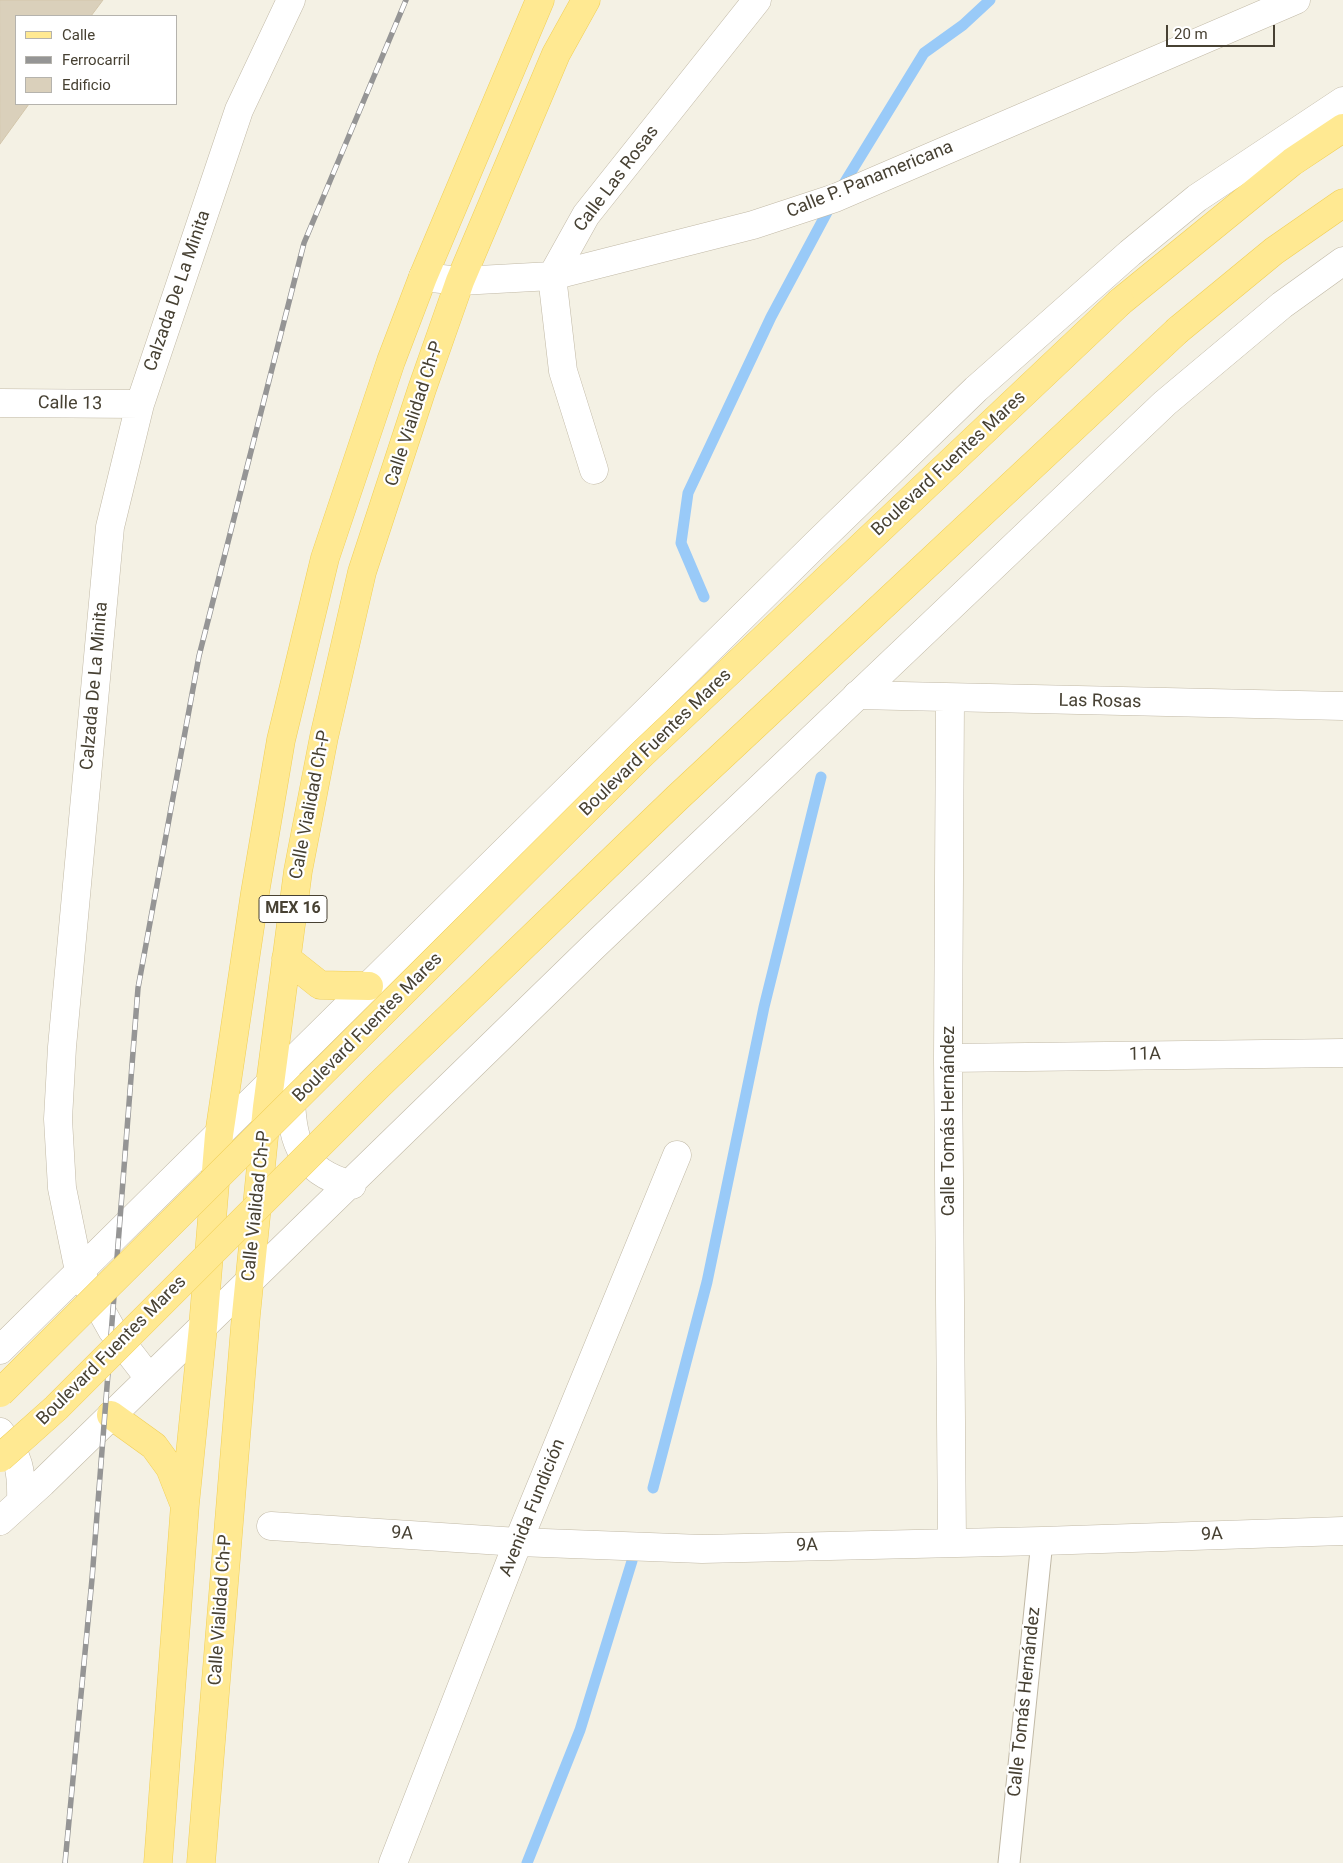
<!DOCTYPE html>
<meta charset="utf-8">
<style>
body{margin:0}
#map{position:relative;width:1343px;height:1863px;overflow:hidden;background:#f4f1e4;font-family:Roboto,sans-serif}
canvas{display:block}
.legend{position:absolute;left:15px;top:15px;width:162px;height:90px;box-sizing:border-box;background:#fff;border:1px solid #b5b3ad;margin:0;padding:6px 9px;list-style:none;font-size:15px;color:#474133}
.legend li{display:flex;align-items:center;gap:10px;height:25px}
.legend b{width:25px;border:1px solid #b5b3ad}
.scale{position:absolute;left:1166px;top:25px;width:109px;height:22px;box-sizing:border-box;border:2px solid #474133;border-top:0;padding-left:6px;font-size:15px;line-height:18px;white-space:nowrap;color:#474133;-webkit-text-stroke:4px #fff;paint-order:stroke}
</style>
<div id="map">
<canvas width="1343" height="1863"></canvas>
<ul class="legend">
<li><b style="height:6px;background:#ffe992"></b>Calle</li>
<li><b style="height:6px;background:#959595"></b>Ferrocarril</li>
<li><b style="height:14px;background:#dad0bb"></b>Edificio</li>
</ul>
<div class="scale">20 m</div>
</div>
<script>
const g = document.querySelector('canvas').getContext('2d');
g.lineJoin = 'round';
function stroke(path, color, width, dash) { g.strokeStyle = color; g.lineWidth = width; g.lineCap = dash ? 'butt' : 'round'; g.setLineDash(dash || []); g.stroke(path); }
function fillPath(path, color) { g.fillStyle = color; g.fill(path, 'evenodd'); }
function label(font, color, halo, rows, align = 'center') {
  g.font = font + ' Roboto,sans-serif'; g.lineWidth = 4.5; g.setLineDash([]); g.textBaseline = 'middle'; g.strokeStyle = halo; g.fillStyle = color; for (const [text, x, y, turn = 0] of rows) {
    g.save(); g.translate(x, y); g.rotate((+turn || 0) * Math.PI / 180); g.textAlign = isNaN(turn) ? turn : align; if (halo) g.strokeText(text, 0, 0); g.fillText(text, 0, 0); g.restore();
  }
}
const stream = new Path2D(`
 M840,190L924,53L963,25L990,0
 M704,597L681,543L688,493L771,317L832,203
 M653,1488L707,1282L764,1007L821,777
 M527,1863L580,1730L632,1561`);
const building = new Path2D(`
 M0,0H103L91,16H16V104H29L0,144Z`);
const service = new Path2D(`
 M1009,1863L1042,1541`);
const minor = new Path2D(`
 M0,403L140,404
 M594,470L563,371L552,276L753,225L835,198L1296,0
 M857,695L1343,706
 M950,699L948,1058L952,1542
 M948,1058L1343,1053
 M149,1378L112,1330L79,1271L62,1188L58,1119L62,1047L110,527L140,404L239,110L291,0
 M393,1863L518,1542L677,1155`);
const tertiary = new Path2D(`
 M423,277L460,281L552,276L586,215L757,0
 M291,1085C290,1136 297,1171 352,1185
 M0,1350L815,545L976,389L1130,253L1197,198L1343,101
 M0,1432C19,1456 22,1471 21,1501
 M0,1521L42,1483L594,946L1165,403L1282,305L1343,261
 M271,1526L518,1542L702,1549L1042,1541L1343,1531`);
const primary = new Path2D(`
 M1120,302L1292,162L1343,128
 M1178,330L1274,251L1343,203
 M286,958L320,985L369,986
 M111,1415L154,1446L170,1468L183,1501
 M158,1863L185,1504L203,1327L219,1135L255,893L281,740L325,558L391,361L423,277L540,0
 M201,1863L246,1315L267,1107L298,871L324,737L362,572L422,389L460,281L556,54L586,0`);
const rail = new Path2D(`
 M65,1863L92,1579L138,988L199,656L304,243L406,0`);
const primaryBridge = new Path2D(`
 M0,1393L642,754L1120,302
 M0,1458L56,1408L378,1086L677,798L1178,330`);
const shields = [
 [293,909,68]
];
const shieldNames = [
 ["MEX 16",293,909]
];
const streetNames = [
 ["Calle Las Rosas",617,179,-53],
 ["Calle P. Panamericana",870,180,-22],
 ["Calzada De La Minita",178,291,-71],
 ["Calle 13",70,404,1],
 ["Calle Vialidad Ch-P",415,414,-72],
 ["Boulevard Fuentes Mares",949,464,-43],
 ["Calzada De La Minita",95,686,-85],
 ["Las Rosas",1100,702,1],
 ["Boulevard Fuentes Mares",656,743,-44],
 ["Calle Vialidad Ch-P",311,805,-79],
 ["Boulevard Fuentes Mares",368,1028,-45],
 ["11A",1145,1055,-1],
 ["Calle Tomás Hernández",949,1121,-90],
 ["Calle Vialidad Ch-P",257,1206,-84],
 ["Boulevard Fuentes Mares",112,1351,-45],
 ["Avenida Fundición",533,1508,-68],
 ["9A",402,1534,4],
 ["9A",1212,1535,-2],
 ["9A",807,1546,-1],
 ["Calle Vialidad Ch-P",221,1610,-86],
 ["Calle Tomás Hernández",1025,1702,-84]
];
stroke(stream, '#99caf8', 11);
fillPath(building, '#dad0bb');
stroke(building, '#d3c6ab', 1);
stroke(service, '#c1b9a6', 23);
stroke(minor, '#c1b9a6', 29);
stroke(tertiary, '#c1b9a6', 29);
stroke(primary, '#f1cf55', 29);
stroke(service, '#fff', 21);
stroke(minor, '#fff', 28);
stroke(tertiary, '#fff', 28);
stroke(primary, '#ffe992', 28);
stroke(rail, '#959595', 5.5);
stroke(rail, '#fff', 4, [11]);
stroke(primaryBridge, '#f1cf55', 29, []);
stroke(primaryBridge, '#ffe992', 28);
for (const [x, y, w] of shields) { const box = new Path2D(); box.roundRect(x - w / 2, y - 13.5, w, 27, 4); g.fillStyle = '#fff'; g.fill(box); stroke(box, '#474133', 1); }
label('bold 16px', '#474133', null, shieldNames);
label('18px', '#474133', '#fff', streetNames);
</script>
